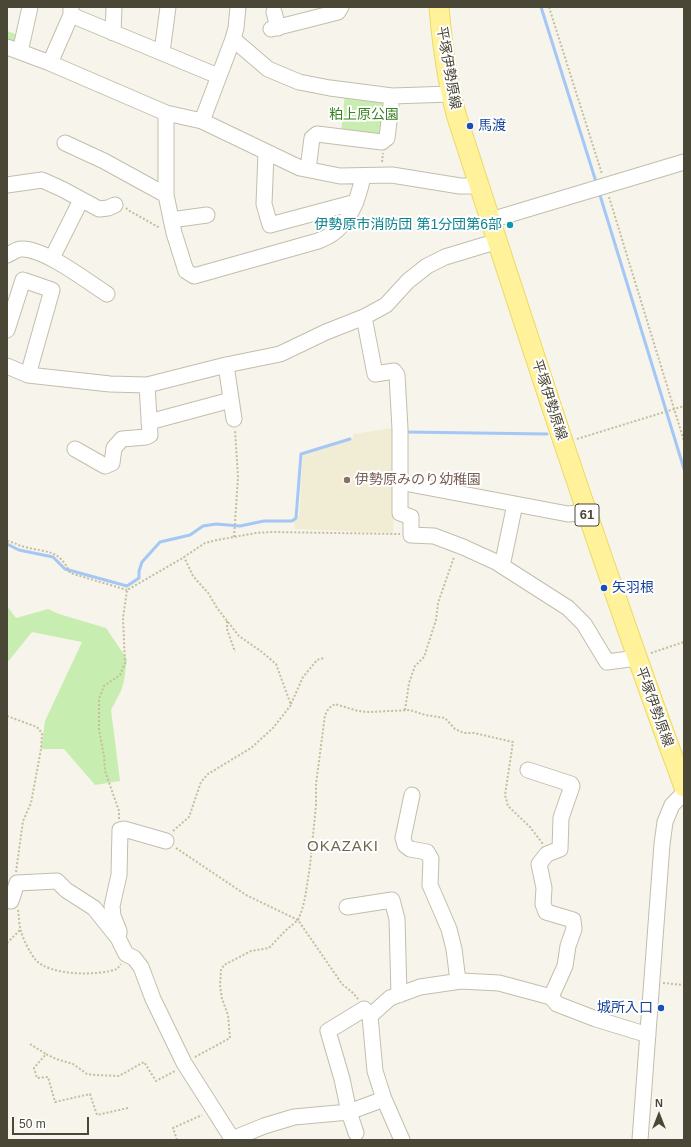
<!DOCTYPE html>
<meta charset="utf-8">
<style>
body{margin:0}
#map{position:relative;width:691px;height:1147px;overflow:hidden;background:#f6f4eb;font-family:Helvetica,sans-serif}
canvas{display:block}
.frame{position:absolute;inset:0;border:8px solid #4b4737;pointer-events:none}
.north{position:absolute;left:639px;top:1095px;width:40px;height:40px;-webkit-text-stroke:3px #fff;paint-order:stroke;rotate:0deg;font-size:11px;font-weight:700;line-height:16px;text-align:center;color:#4b4737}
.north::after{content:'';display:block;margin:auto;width:14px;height:18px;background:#4b4737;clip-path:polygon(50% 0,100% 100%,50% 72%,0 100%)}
.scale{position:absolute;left:12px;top:1117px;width:77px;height:18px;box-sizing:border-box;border:2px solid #4b4737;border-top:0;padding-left:5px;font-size:12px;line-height:14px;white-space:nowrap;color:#4b4737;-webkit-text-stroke:3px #fff;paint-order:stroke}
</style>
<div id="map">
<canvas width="691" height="1147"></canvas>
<div class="frame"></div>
<div class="north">N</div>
<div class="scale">50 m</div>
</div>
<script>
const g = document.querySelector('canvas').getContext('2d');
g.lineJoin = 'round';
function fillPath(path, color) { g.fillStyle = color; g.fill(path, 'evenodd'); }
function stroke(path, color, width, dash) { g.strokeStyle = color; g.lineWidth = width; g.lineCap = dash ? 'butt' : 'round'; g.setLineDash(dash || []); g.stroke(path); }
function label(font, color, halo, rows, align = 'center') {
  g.font = font + ' Helvetica,"Noto Sans JP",sans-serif'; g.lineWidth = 4; g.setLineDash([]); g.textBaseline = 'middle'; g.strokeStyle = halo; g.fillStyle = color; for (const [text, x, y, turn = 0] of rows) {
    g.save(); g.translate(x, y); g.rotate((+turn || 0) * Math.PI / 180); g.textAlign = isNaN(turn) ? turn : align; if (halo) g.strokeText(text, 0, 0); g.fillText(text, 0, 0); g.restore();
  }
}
const education = new Path2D(`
 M393,428L394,475H392V486H394L393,533L370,531V532L295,529L294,521L299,516L303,453L353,439V434Z`);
const green = new Path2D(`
 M7,31L20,36L17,48L7,44Z
 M345,94L384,98L385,135L341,133Z
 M7,606L16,618L48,609L59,614L106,628L127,659L124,681L121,691L111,710L120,781L95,785L64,749H41L45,721L82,642L32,632L7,663Z`);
const stream = new Path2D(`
 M541,7L597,185
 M599,192L684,469
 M405,432L547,434
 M7,544L19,550L53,557L65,569L127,586L139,578V571L142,562L160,542L190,535L203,526L216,524L240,526L264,521H292L296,518L301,454L350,439`);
const path = new Path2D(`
 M549,7L602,174
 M382,162L383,153
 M609,197L684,441
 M126,208L128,210L160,228
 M577,439L684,406
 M234,537L238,477L235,430
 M7,541C14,542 19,546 25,547C48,553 59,549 70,573L127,590
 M227,621V629L235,652
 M651,653L684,642
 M291,704L303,677L317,660L324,658
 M405,710L409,683L415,666L424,657L436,620L438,603L454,557
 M7,716L37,727L42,733L41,749L31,803L23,821L16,872
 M119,819V811L105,771L104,756L99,730V699L104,686L120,675L125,663L123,618L127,590L181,559L205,543L217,540L256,533L272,532L400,534
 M173,831L189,817L201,782L208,774L251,748L273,728L291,705L276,664L262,652L239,636L217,608L209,594L193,576L184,557
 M176,848L246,895L298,920L342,984L353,993L358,999
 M18,910C19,917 19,925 21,931C23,939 30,953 35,959C48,976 99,976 117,969L121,964
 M7,943L20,930
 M663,983L684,985
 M30,1044L46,1054
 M195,1057L230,1038L228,1015L222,999L220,985L221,970L224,965L251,951L269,948L285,931L298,920L302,910L305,898L310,866L316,805V784L325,715L329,708L335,704L358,711L369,712L410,710L425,715L445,718L455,729L464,733H474L513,742L505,795L508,806L530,827L543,844
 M128,1108L97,1115L90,1094L55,1102L48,1077L37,1078L34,1068L46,1054L56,1059L73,1064L87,1074L96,1075L119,1076L144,1062L156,1081L175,1071
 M177,1140L173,1128L202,1115`);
const minor = new Path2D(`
 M274,12L278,28
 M71,15L218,76
 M271,29L338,12L341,7
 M113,33L114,7
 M233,39L268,69L299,82L330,88L392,96L451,94
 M7,47L50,63L166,113L202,121L300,168L340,176L392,175L460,186H479
 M20,52L30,7
 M162,52L168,7
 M50,63L71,15V7
 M166,113V195L174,233L186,271L194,276L318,241C323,239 328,237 332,234C351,221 359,197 363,176
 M202,121L233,39L236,28L238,7
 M65,143L104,161L166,195
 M266,153L264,204L270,225L356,202
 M308,169L312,138L317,134L382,142L387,138L392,96
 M7,185L42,180L62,189L99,209L108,208L115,205
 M171,220L207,215
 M491,220L684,162
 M7,255C12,253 17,249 21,249C43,247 88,282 107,294
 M52,258L81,200
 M364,317L375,374L394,371L397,375L400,429V513L411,517V535L434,536L463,547L496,562L568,608L584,624L607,662L637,658
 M7,330L23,280L52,290L28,375
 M226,365L234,419
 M7,366L28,375L110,384L147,385L226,365L280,354L326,332L364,317L386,305L408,281L427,266L445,257L498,241
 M149,422L231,400
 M75,449L105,466L112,463L114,448L122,439L146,437L150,435L147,385
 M399,482L568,514L586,512
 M502,566L515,504
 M528,770L571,784L572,786L561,818L560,849L547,854L539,864L544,888L543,904L546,912L573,920L574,929L568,946L565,966L551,997
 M412,795L403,838L405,845L410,849L427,852L431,859L430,885L449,929L454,949L458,981
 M7,900L11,901L17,883L57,881L66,890L94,908L118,938L126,954L134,958L141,967L153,999L184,1063L233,1140
 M347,907L392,900L397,919L399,995
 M119,933V931L113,916L112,906L119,875L120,830L124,829L166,841
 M356,1133L349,1112L342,1079L328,1031L364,1009L370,1016
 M232,1139L264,1126L294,1117L349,1112L384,1099
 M402,1140L384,1099L375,1071L370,1016L390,998L420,987L461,981L499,983L551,997L557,1004L596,1019L648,1035
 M640,1140L662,844L665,822L672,805L684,793`);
const major = new Path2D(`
 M439,7C442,43 447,79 456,114C529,340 602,565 684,787`);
const markers = [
 [470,126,4,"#1a4fb4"],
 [510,225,4,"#0f9aa8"],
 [347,480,4,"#8d6e63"],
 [604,588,4,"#1a4fb4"],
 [661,1008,4,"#1a4fb4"]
];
const shields = [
 [587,515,24]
];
const shieldNames = [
 ["61",587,515]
];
const streetNames = [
 ["平塚伊勢原線",448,68,80],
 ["平塚伊勢原線",549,400,72],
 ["平塚伊勢原線",654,707,70]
];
const parkNames = [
 ["粕上原公園",364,115]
];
const transitNames = [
 ["馬渡",478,126],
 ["矢羽根",612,588],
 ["城所入口",653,1008,"right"]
];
const cultureNames = [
 ["伊勢原市消防団 第1分団第6部",502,225]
];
const educationNames = [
 ["伊勢原みのり幼稚園",355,480]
];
const neighbourhoodNames = [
 ["OKAZAKI",343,847]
];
fillPath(education, '#f0edd4');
fillPath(green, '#c8edb1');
stroke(stream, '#a4c7f6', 3);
stroke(minor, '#c3beac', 17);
stroke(major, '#edd962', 21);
stroke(path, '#c6bd9c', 2, [2, 2]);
stroke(minor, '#fff', 15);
stroke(major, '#fff29b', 19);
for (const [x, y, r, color] of markers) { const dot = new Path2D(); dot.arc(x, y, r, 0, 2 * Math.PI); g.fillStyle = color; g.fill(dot); stroke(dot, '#fff', 1.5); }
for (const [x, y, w] of shields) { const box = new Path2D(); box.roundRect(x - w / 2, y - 11, w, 22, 3); g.fillStyle = '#fff'; g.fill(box); stroke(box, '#4b4737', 1); }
label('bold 13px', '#4b4737', null, shieldNames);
label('14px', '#4b4737', '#fff', streetNames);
label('14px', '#3a8325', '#fff', parkNames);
label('14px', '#164399', '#fff', transitNames, 'left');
label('14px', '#0d838f', '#fff', cultureNames, 'right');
label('14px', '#785e54', '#fff', educationNames, 'left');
g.letterSpacing = '1px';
label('15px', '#6f674e', '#fff', neighbourhoodNames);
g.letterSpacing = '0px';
</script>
